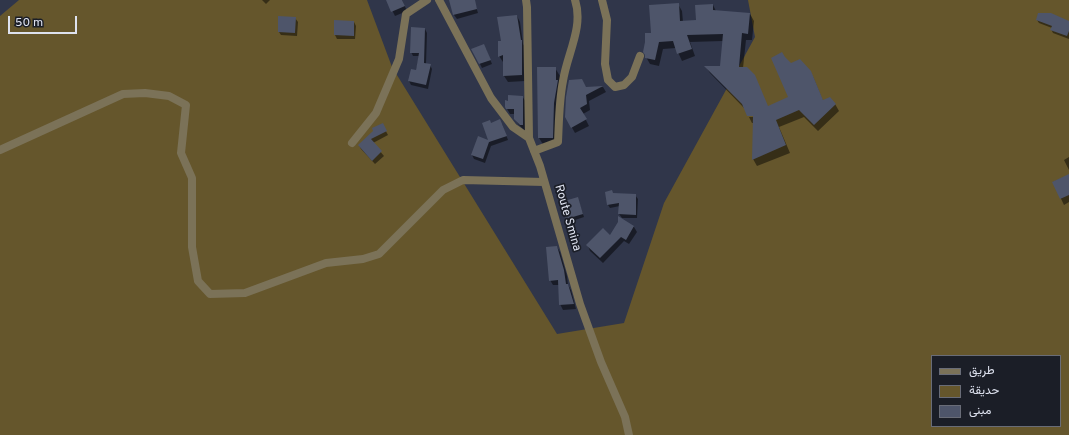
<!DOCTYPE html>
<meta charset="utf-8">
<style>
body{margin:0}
#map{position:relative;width:1069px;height:435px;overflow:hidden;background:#30364a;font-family:Overpass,Vazirmatn,sans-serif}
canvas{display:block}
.legend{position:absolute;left:931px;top:355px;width:130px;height:72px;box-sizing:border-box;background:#1b1e27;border:1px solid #696c77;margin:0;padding:5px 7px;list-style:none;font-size:12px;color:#dee2ef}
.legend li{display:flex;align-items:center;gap:8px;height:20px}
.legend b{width:20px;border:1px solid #696c77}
.scale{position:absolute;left:8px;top:16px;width:69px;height:18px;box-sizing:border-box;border:2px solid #dee2ef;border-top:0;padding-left:5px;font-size:12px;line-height:14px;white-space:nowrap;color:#dee2ef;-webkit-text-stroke:3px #1b1e27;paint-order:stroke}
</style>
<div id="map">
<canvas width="1069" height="435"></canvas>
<ul class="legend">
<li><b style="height:5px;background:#7b7258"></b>طريق</li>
<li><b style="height:11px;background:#65562c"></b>حديقة</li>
<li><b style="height:11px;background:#4e556a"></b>مبنى</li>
</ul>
<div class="scale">50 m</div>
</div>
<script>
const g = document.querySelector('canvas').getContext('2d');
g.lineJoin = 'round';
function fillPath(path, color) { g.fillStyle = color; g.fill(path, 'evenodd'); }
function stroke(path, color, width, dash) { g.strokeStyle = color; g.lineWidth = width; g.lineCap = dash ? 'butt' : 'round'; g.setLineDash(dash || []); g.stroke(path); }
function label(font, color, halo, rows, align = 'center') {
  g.font = font + ' Overpass,sans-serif'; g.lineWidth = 3.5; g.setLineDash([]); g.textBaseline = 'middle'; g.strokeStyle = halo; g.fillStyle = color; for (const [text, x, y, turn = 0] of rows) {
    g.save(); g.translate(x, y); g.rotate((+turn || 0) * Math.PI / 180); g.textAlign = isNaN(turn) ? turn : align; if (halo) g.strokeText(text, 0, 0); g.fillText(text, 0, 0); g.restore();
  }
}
const green = new Path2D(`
 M19,0H367L392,67L557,334L624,323L664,203L755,37L748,0H1069V435H0V16ZM932,356H1060V426H932Z`);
const shadow = new Path2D(`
 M262,0H270L266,4Z
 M387,0H402L407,11L395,16Z
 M450,0H474L478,13L457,19L454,15Z
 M678,4L682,11L683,22L697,21L713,5L716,11L750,14L754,21L752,40H746L743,68L768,107L789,98L791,64L810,71L814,79L823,101L835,104L839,111L818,131L804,117L779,127L790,153L757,166L753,159L754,123H752L749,117H758L745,109L710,73L706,67H721L723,41L690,42L695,56L682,61L676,48L663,49L659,66L650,64L646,57L652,34Z
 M517,16L520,22L523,44L525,47V81L508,82L504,76V62H503L499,56V42H502Z
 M295,18L298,22L297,36L281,35L279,32Z
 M1037,20L1069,22V39L1053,33L1051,29L1052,28L1039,23Z
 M354,22L356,26L355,39H337L335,35Z
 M425,29L427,33L426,64L430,65L432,69L428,89L411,85L409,81L416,71L419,56H413L411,52Z
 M486,49L492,64L482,68L473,50Z
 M555,68L560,76V86L557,145L544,146L539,138Z
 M603,87L606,92L589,101L590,110L583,114L589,126L575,133L566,117L586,88Z
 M522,96L526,102V131H525L519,125L515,119V114H510L506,107Z
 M382,124L388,135L373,143L384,156L375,164L361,149L359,145Z
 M491,124H502L508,140L491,146L485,163L474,159L472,155L478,137L490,142Z
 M1069,157V170L1064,160Z
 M1069,175V202L1064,205L1053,182Z
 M614,194L635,195L638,199L637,218H622L619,214L620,206L610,208L608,205Z
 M579,202L584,217L569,222L562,203Z
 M619,218L634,227L637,232L629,244L624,241L603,263L590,251L588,246L610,237L619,223Z
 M557,247L560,252L567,276L568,285L571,290L576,309L563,310L560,304V285H553L550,280Z`);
const building = new Path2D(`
 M386,0H402L405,6L391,12Z
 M449,0H475L477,9L453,15Z
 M679,3L680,21L696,20L695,5L713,4V10L750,13L748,34L742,33L739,67H747L755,75L768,106L788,97L771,58L782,52L785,57L791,63L800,59L811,71L823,100L830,97L836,104L814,125L799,110L776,120L786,145L752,160L753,116H747L742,104L704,66H720L723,34L687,35L692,49L677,54L673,41L659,42L655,60L645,58V55L643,52L645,42V33H651L649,5Z
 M1038,13H1051L1069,21V31L1067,36L1050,30L1052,26L1036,20Z
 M517,15L521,40H522V75L503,76V55L498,57V41H501L497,17Z
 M278,16L296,17L295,33L278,32Z
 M334,20L354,21V36L334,35Z
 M411,27L425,28L424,63L431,64L426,85L408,81L411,69L416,70L419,53H410Z
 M484,44L491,60L479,64L471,49Z
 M537,67H556V80H558L554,103L553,138H538Z
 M582,79L586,87L603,86L586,95L587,104L580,108L587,119L571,128L565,117L566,97L569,80Z
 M508,95L523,96V125H520L514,119V109H506L505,107V100L508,101Z
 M500,119L507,136L489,142L483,159L471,155L478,136L488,140L482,123L490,120L491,123Z
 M383,123L387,131L371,139L382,151L372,161L358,145L373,131L372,128Z
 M1069,174V195L1060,199L1052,182Z
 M612,190L613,193L636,194V215L618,214L619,203L607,205L605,192Z
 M578,197L583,214L566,219L561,202Z
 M618,216L634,226L626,240L621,237L600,258L586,245L603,228L610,235L618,222Z
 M557,246L564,270L566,284H568L574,304L559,305L558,280L549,281L546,247Z`);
const minor = new Path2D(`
 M439,0L491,98L513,127L529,138
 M526,0L527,7L529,138L540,166L580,304L601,362L625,417L629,435
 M602,0L607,20L605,64L608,80L615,87L624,85L632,77L640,56
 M352,143L376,113L399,59L406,14L427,0
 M0,150L123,94L145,93L169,96L186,105L181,153L192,178V247L198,281L210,294L245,293L326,263L363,259L379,254L443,190L463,180L544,182
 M534,151L558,142C559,122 559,101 563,81C567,54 584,27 575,0`);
const streetNames = [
 ["Route Smina",567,218,74]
];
fillPath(green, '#65562c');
fillPath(shadow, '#0007');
fillPath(building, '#4e556a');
stroke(minor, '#7b7258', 8);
label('12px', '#dee2ef', '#1b1e27', streetNames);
</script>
